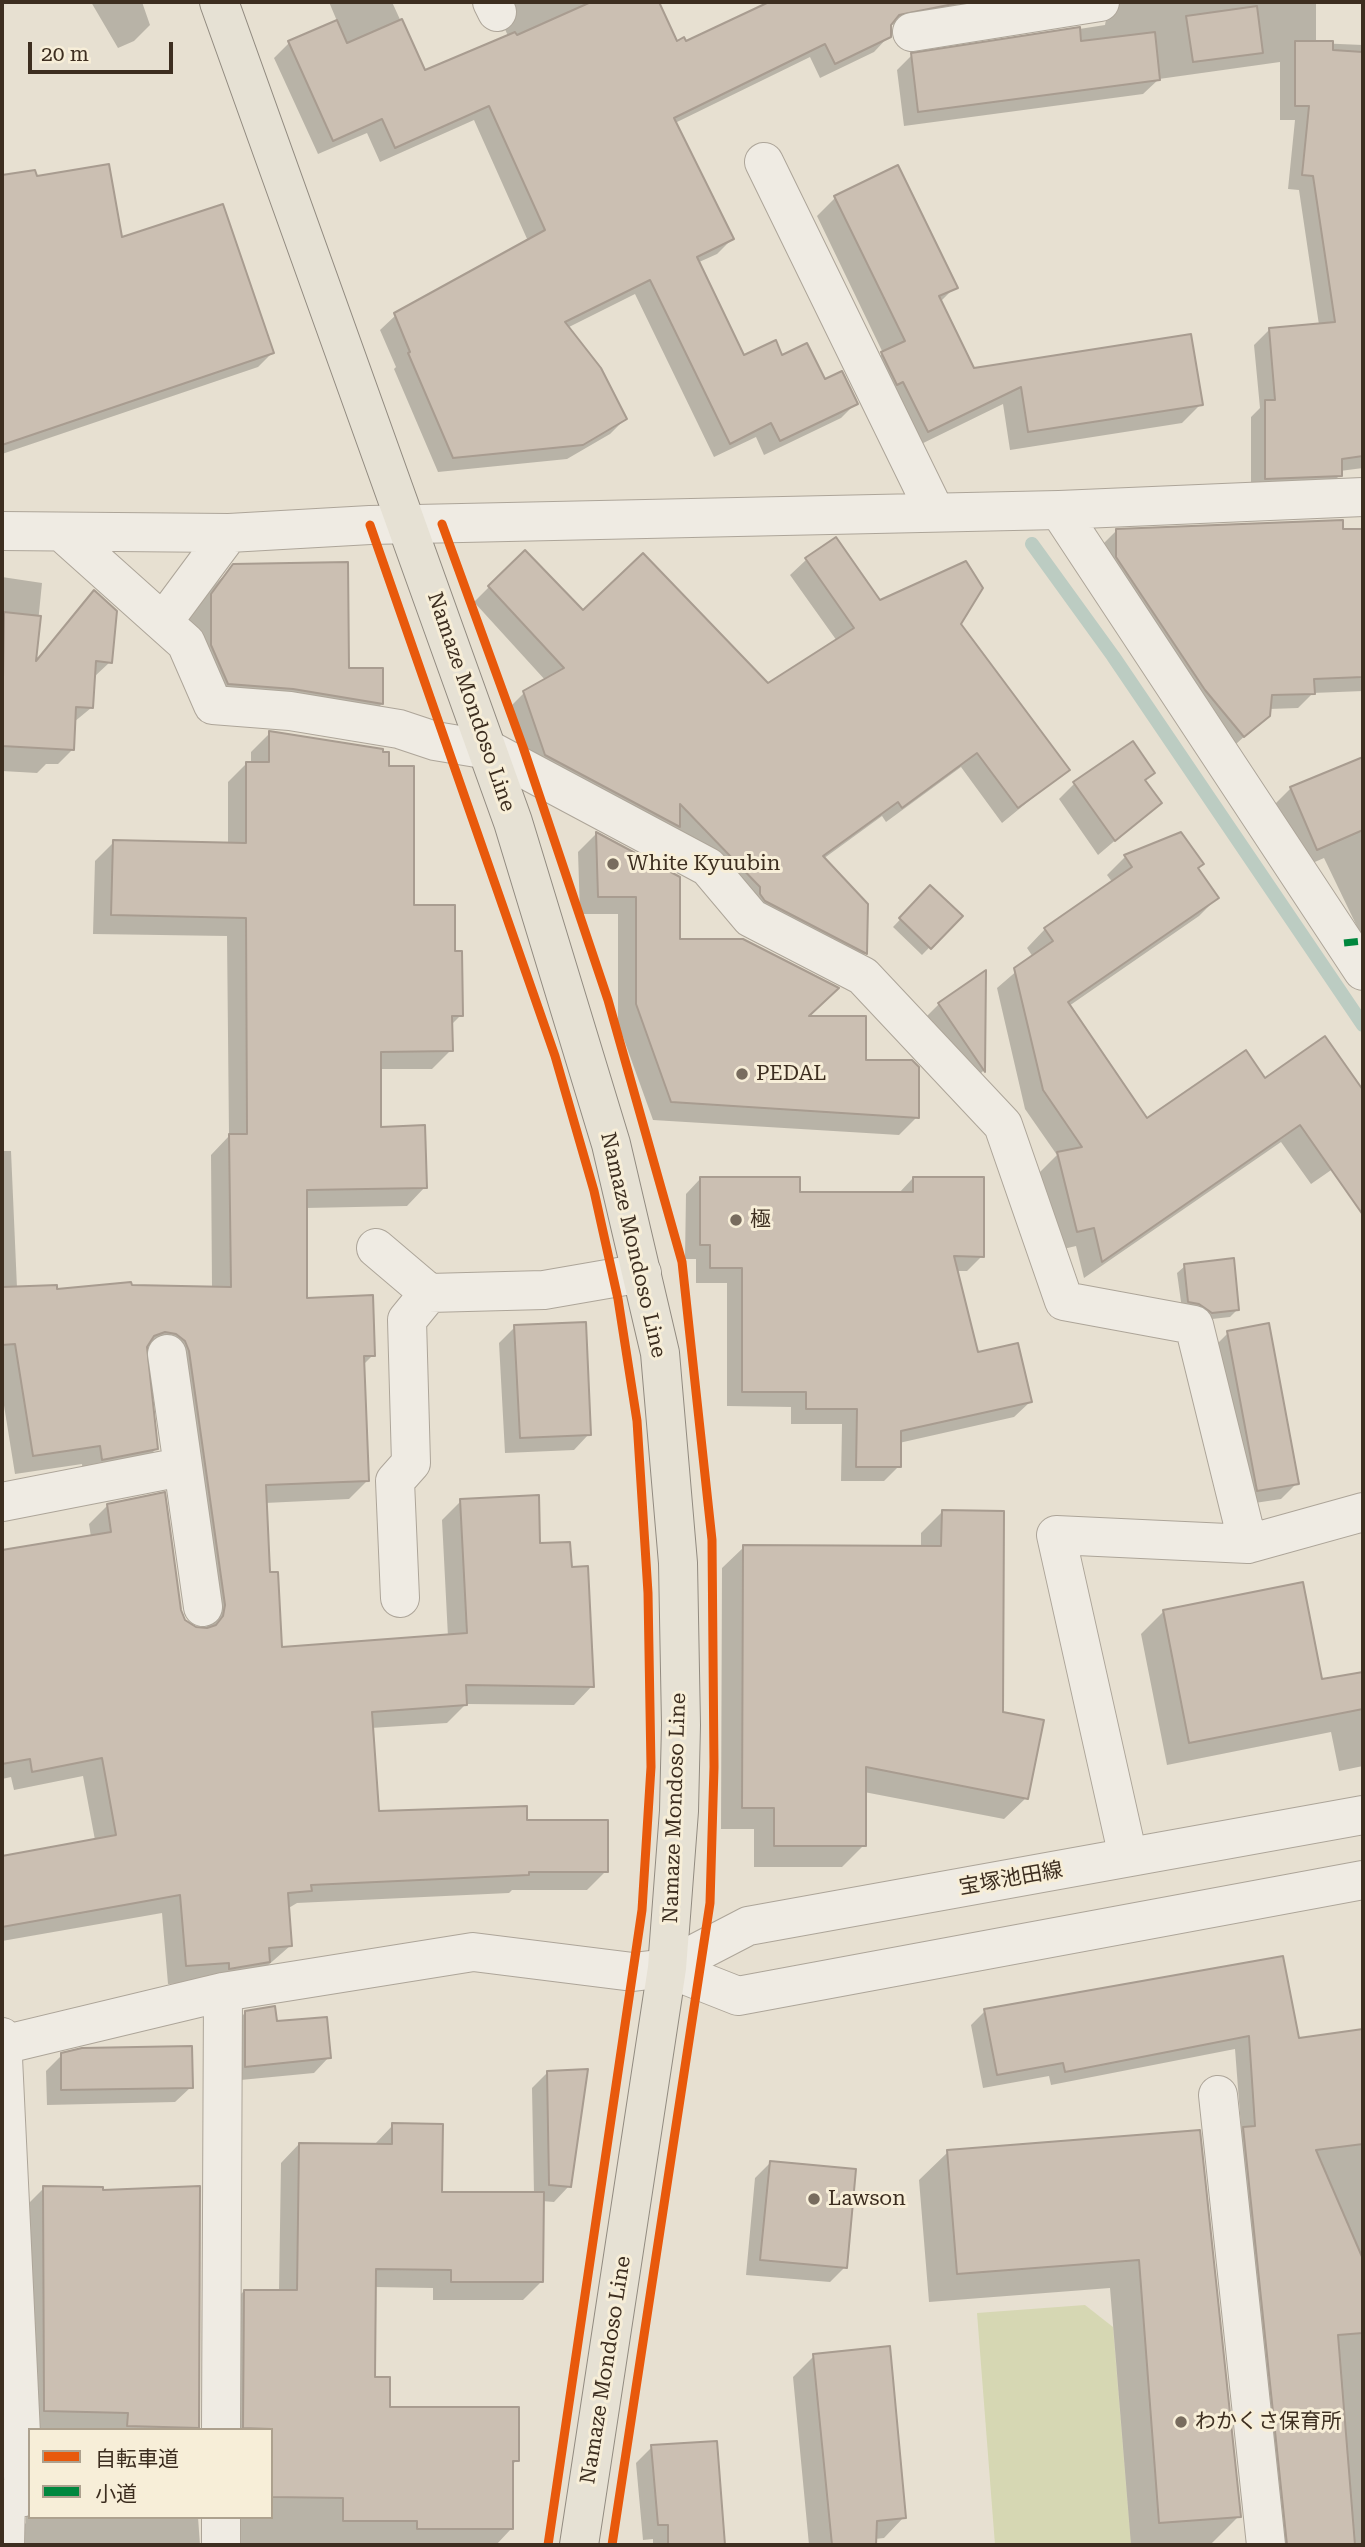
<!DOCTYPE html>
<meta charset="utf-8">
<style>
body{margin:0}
#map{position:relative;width:1365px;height:2547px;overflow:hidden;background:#e7e0d1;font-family:"Roboto Serif","Noto Sans JP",serif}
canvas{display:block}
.frame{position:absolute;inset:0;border:4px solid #3d2e20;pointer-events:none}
.legend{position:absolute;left:28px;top:2428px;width:245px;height:91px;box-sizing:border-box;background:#f7eed8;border:2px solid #ada18e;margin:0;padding:9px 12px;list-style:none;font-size:21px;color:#3d2e20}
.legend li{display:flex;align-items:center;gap:14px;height:35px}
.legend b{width:35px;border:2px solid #ada18e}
.scale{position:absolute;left:28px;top:42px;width:145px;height:32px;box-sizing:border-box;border:4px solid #3d2e20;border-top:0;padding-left:9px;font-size:21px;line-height:24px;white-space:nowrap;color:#3d2e20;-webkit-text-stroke:5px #f7eed8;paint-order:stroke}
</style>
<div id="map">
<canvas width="1365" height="2547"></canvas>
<div class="frame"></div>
<ul class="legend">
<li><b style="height:9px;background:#e8590c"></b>自転車道</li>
<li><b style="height:9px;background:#00873e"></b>小道</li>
</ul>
<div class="scale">20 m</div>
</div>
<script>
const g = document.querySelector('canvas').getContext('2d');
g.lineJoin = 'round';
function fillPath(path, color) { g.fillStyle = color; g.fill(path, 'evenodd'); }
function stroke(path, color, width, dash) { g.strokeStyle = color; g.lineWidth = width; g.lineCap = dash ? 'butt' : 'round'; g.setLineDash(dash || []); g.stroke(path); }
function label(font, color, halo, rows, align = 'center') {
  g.font = font + ' "Roboto Serif","Noto Sans JP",serif'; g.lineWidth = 6; g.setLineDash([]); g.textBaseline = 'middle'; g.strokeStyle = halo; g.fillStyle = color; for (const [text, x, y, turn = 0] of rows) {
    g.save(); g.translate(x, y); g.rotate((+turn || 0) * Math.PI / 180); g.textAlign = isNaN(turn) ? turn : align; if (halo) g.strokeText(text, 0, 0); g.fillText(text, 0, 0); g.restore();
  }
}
const green = new Path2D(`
 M1085,2305L1113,2327L1131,2545H995L977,2313Z`);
const shadow = new Path2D(`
 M91,2H142L150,25L134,41L118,48Z
 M329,2H392L424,72L508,36L493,2H657L676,44L686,43L769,2H1036L891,25L889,36L874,52L820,78L810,57L675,123L732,239L717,254L697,263L744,357H781L824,381L856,403L841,418L764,455L756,437L714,457L635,294L567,328L625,419L610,434L567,459L438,472L394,369L396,367L380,330L396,315L528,241L474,120L380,162L367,133L318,154L274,58L289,43L337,21Z
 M1100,2H1316V43L1363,45V468L1340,471V475L1325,490L1251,494V417L1260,408L1254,345L1269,330L1319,325L1299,190L1288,189L1295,120H1280V62L1159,79L1143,94L904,126L897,70L912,55L1105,25L1107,14Z
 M34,172L35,178L272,353L258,367L2,454V177Z
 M835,198L955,287L940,302L973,370L1201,404L1182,423L1010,450L1003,404L909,450L864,372L883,353L817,216Z
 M1116,531H1363V691L1313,693L1298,708L1269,709L1268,715L1236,744H1223L1101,546Z
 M806,560L880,602L959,624L1068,769L1002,823L961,767L886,822L882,816L823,859L866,953L850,968L530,771L508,709L524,693L546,681L474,602L489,587L583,612L767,685L837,641L790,575Z
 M234,565L382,704L359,726L270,711L189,668V619L211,589Z
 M2,577L42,583L34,663L94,593L110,662L94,677L91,708L74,722L72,750L58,764H46L37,773L2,771Z
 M270,733L412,907L453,952L461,1015L450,1026L451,1050L432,1069H379V1128L425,1187L407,1206L305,1208V1299L373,1355L362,1366L368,1480L349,1499L265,1503L268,1574L280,1649L448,1637L442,1520L461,1501L539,1545L570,1569L592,1686L574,1705L466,1704L447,1723L371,1728L377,1813L525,1821L606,1871L587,1890H512L509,1893L297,1903L287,1909L290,1946L250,1981L168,1984L162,1913L2,1941V1858L95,1840L83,1776L14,1790L11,1777L2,1779V1551L91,1537L89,1524L108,1505L185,1622L195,1629L206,1630L207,1624L155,1352L145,1351L157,1448L138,1467L83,1478L82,1464L15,1474L2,1393V1151H11L17,1288L55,1291L130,1286L212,1288L211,1155L229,1136L227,936L93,934L95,861L114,842L228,844V782L247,763H251V752Z
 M1363,759V939L1324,858L1294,871L1269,810L1291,788Z
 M1153,773L1144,782L1159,803L1098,855L1059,799L1075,783Z
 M596,834L678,878V940L806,1018L864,1061L917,1117L899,1135L653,1120L618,1023V914H580L578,852Z
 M1125,857L1197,869L1217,898L1199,916L1069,1006L1147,1120L1265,1080L1325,1039L1363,1093V1148L1311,1184L1281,1142L1084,1278L1076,1246L1059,1250L1040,1172L1057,1155L1025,1109L997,988L1033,957L1027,948L1045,929L1113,883L1107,875Z
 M930,888L960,916L922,955L893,927Z
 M984,974L983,1071L969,1086L923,1020L939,1004Z
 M701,1178L798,1194H898L913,1178L982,1256L967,1271H956L976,1354L1030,1402L1014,1417L899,1443V1466L884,1481H841L842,1424H791V1407L727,1406V1283H696V1259H685L686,1194Z
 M1185,1266L1238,1309L1230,1317L1203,1320L1182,1309L1177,1273Z
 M515,1327L589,1434L574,1450L505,1453L499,1343Z
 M1228,1333L1297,1483L1281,1499L1242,1505L1213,1348Z
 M942,1512L1026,1798L1004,1819L864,1792V1845L842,1867H754V1829H721L722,1568L744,1547L921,1548V1533Z
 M1164,1611L1321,1681L1363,1674V1766L1339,1771L1331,1732L1167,1765L1141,1634Z
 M985,2011L1297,2040L1363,2031V2545H1273L1235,2049L1051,2085L1049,2076L983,2088L971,2025Z
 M246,2012L275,2023L329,2057L314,2073L230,2081V2028Z
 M62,2055L191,2087L175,2102L47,2105L46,2071Z
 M548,2072L569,2186L554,2202L542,2201L541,2282L523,2300H433V2288L374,2287L373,2378L388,2408L517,2460L512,2465L511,2529L496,2545H223L214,2517H271V2430H225V2310L244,2291H279L281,2163L299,2144L374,2145L393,2125L441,2194H534L532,2088Z
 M1198,2132L1239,2516L1210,2545H1131L1110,2288L929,2302L919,2180L948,2152Z
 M770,2163L845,2267L830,2282L746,2275L755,2178Z
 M198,2187L197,2430H30V2517H198L200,2545H9V2539L26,2523L25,2207L44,2188L102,2191Z
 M814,2356L904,2517L884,2538L875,2539L874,2545H809L793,2377Z
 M715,2442L723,2545H653V2539L643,2540L636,2463L652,2447Z`);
const stream = new Path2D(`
 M1032,544L1113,656L1363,1025`);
const building = new Path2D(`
 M591,2H659L677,41L684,37L686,41L769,2H963L899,15L891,25V37L835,64L825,44L674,118L734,239L697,257L744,355L776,340L782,355L807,343L825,379L842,371L858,404L780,441L771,423L730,444L650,280L565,322L601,368L627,419L583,445L453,458L408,353L410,352L394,313L545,230L489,106L395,148L382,119L333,141L288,41L337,20L347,43L402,19L425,70L515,32L517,35Z
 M1257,6L1263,53L1193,62L1186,16Z
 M1080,27L1081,41L1155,32L1160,80L918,112L911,53Z
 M1295,41H1333V50L1363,52V456L1342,459V476L1265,479V400H1275L1269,328L1335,322L1313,176L1302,175L1309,106H1295Z
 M109,164L122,237L223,204L274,353L2,445V175L35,170L37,176Z
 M898,165L958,288L939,296L974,368L1191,334L1203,405L1028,432L1021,387L928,432L903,382L897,385L881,352L905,341L834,196Z
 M1343,520V529H1363V677L1314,679L1315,694L1272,695L1270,716L1244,737L1205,690L1116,557V529Z
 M836,537L880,600L966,561L983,588L961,624L1070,770L1018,808L977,753L902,808L898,802L823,856L868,904L867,954L765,901L760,894V887L680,804V827L545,755L523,691L564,668L488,586L525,550L583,610L643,553L768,683L854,628L805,558Z
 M348,562L349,668H383V704L293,689L228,684L211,645V594L233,564Z
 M94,590L117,611L112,663L96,661L93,708L76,707L74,750L2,746L4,612L41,616L36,661Z
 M269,731L383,749V752H389V766H414V905H455V951H462L463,1016H452L453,1051L381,1052V1127L425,1125L427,1188L307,1190V1298L373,1295L375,1356H364L369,1481L266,1485L270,1572H278L282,1647L467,1633L460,1499L539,1495L540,1543L570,1542L572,1567L588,1566L594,1687L466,1685L467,1705L372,1712L379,1811L527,1806V1820H608V1872H529V1875L311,1885L312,1891L288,1893L292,1946L269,1948L270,1962L229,1969V1963L186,1966L180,1895L2,1927V1856L116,1835L102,1758L32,1772L30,1759L2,1764V1550L111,1532L107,1504L165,1492L181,1610L185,1620L196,1627L207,1628L216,1625L223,1616L225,1605L189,1351L185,1341L176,1334L165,1332L154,1336L147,1347L158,1449L102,1460L100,1446L33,1456L15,1344L2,1345V1287L57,1285V1289L131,1282L132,1285L231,1287L229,1134H247L246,918L111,915L113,840L246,843V762H269Z
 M1133,741L1155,773L1145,780L1162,803L1115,841L1073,782Z
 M1363,757V830L1317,850L1290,787Z
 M596,832L680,877V939H743L839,988L809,1016H866V1060H912L919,1067V1118L671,1102L636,1004V897H598Z
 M1181,832L1204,864L1198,868L1219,898L1068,1002L1147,1118L1246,1050L1265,1078L1325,1036L1363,1090V1215L1300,1125L1102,1262L1094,1228L1077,1232L1057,1152L1082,1147L1043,1090L1014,968L1053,941L1044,928L1132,867L1124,855Z
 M930,885L963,916L931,949L899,918Z
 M986,970L985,1072L938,1003Z
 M700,1177H800V1192H913V1177H984V1257L954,1256L978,1352L1018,1343L1032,1402L901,1431V1467H856L857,1409H806V1392H742V1268H710V1245H700Z
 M1234,1258L1239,1310L1212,1313L1199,1304L1188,1302L1184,1264Z
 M586,1322L591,1435L520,1438L514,1325Z
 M1269,1323L1299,1484L1257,1491L1227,1331Z
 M942,1510L1004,1511L1003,1712L1044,1720L1028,1799L866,1767V1846H774V1808H742L743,1545L941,1546Z
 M1303,1582L1322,1679L1363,1672V1709L1189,1743L1163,1610Z
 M1283,1956L1299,2038L1363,2029V2144L1316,2150L1363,2259V2333L1338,2335L1355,2545H1287L1243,2127L1255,2126L1249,2036L1065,2072L1063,2063L997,2075L984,2009Z
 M275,2006L277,2021L327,2017L331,2058L245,2067V2011Z
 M192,2046L193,2088L61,2090V2053L82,2048Z
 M588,2069L571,2187L549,2185L547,2071Z
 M392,2123L443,2124L442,2192H544L543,2282H451V2270L376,2269L375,2377H390V2407H519V2461H513V2529H417V2521H343V2498L271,2497V2429L243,2428L244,2290H297L299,2143L392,2144Z
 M1200,2130L1241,2517L1159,2523L1139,2260L957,2274L947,2150Z
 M770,2161L856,2169L847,2268L760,2260Z
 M43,2186L103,2187V2190L200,2186L199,2428L127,2426L128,2413L44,2411Z
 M890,2346L906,2518L877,2521L876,2545H832L813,2354Z
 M717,2441L725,2545H668V2525H658L651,2445Z`);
const minor = new Path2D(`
 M492,2L497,12
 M912,32L1100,2
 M764,162L935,512
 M1059,510L1363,971
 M2,531L229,533L370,525L1059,510L1363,497
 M63,533L186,643L213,705L290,711L399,729L435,741L489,750L708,867L751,918L863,976L1003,1125L1064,1301L1194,1325L1248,1544
 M163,622L229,533
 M376,1248L429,1293L544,1290L642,1273
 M167,1354L203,1607
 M2,1502L181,1467
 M400,1598L395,1481L411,1463L407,1320L429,1293
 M1128,1857L1056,1535L1248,1544L1363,1512
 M667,1968L748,1926L1363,1815
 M2,2037L24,2497L6,2499L5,2545
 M2,2045L223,1992L473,1952L633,1972L667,1968L738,1996L1363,1880
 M1218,2095L1266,2545
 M221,2430L223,1992
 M221,2545V2517`);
const major = new Path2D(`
 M219,2L513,822L611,1144L660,1353L678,1563L681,1725L679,1811L667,1968L579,2545`);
const quiet = new Path2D(`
 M1344,943L1363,941`);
const cycleway = new Path2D(`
 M442,524L523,747L608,1000L682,1262L712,1540L714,1767L710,1903L612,2545
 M370,525L555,1056L594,1191L618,1299L637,1421L648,1593L651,1767L642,1910L548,2545`);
const markers = [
 [613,864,7,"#786c5e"],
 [742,1074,7,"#786c5e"],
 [736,1220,7,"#786c5e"],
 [814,2199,7,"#786c5e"],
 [1181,2422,7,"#786c5e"]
];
const streetNames = [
 ["Namaze Mondoso Line",471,702,71],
 ["Namaze Mondoso Line",633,1245,77],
 ["Namaze Mondoso Line",675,1808,-88],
 ["宝塚池田線",1011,1879,-10],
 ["Namaze Mondoso Line",606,2370,-81]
];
const poiNames = [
 ["White Kyuubin",627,864],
 ["PEDAL",756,1074],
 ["極",750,1220],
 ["Lawson",828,2199],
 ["わかくさ保育所",1195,2422]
];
fillPath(green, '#d6d7b3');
fillPath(shadow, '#0003');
stroke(stream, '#bcccc2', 14);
fillPath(building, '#cbbfb2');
stroke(building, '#a89c90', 2);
stroke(minor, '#ada599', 40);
stroke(major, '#928b80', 40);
stroke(minor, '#efebe3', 38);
stroke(major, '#e6e1d4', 38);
stroke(quiet, '#00873e', 7, [14, 7]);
stroke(cycleway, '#e8590c', 9);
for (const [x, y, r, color] of markers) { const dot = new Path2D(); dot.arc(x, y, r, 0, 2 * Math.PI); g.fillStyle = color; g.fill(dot); stroke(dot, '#f7eed8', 2.5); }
label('21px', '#3d2e20', '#f7eed8', streetNames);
label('21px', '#3d2e20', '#f7eed8', poiNames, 'left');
</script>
